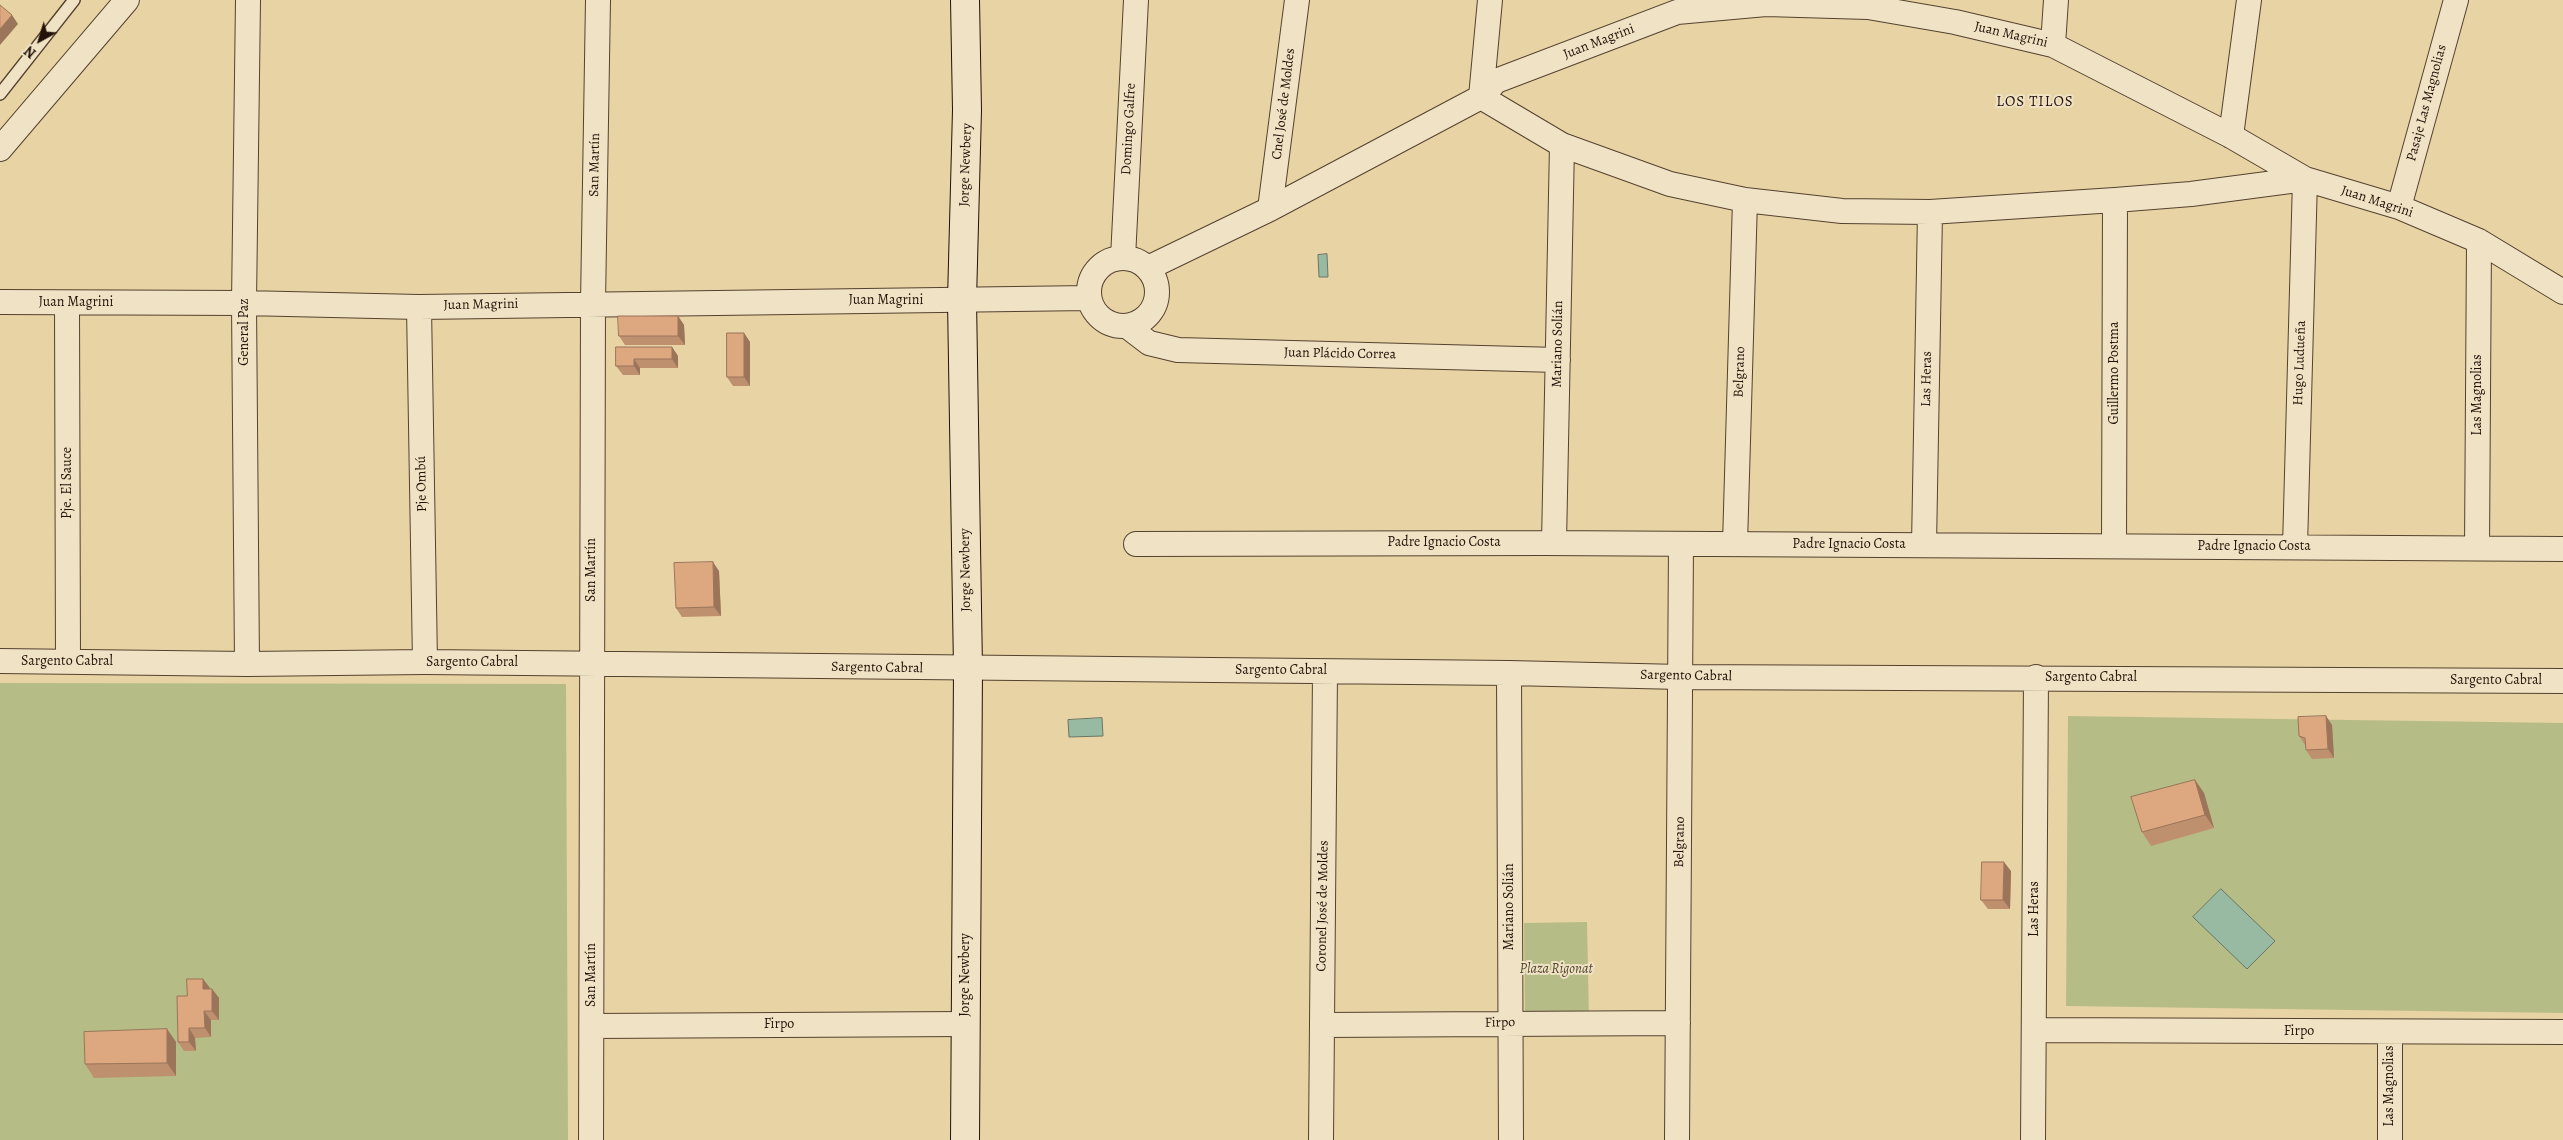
<!DOCTYPE html>
<meta charset="utf-8">
<style>
body{margin:0}
#map{position:relative;width:2563px;height:1140px;overflow:hidden;background:#e8d3a4;font-family:Alegreya,serif}
canvas{display:block}
.north{position:absolute;left:15px;top:15px;width:50px;height:50px;-webkit-text-stroke:4px #f0e2c4;paint-order:stroke;rotate:219deg;font-size:14px;font-weight:700;line-height:20px;text-align:center;color:#23120a}
.north::after{content:'';display:block;margin:auto;width:18px;height:22px;background:#23120a;clip-path:polygon(50% 0,100% 100%,50% 72%,0 100%)}
</style>
<div id="map">
<canvas width="2563" height="1140"></canvas>
<div class="north">N</div>
</div>
<script>
const g = document.querySelector('canvas').getContext('2d');
g.lineJoin = 'round';
function fillPath(path, color) { g.fillStyle = color; g.fill(path, 'evenodd'); }
function stroke(path, color, width, dash) { g.strokeStyle = color; g.lineWidth = width; g.lineCap = dash ? 'butt' : 'round'; g.setLineDash(dash || []); g.stroke(path); }
function label(font, color, halo, rows, align = 'center') {
  g.font = font + ' Alegreya,serif'; g.lineWidth = 4; g.setLineDash([]); g.textBaseline = 'middle'; g.strokeStyle = halo; g.fillStyle = color; for (const [text, x, y, turn = 0] of rows) {
    g.save(); g.translate(x, y); g.rotate((+turn || 0) * Math.PI / 180); g.textAlign = isNaN(turn) ? turn : align; if (halo) g.strokeText(text, 0, 0); g.fillText(text, 0, 0); g.restore();
  }
}
const green = new Path2D(`
 M0,683L566,684L568,1140H0Z
 M2068,716L2563,723V1013L2066,1006Z
 M1587,922L1589,1018L1525,1019L1524,923Z`);
const water = new Path2D(`
 M1327,254L1328,277H1319L1318,255Z
 M1102,718L1103,736L1069,737L1068,720Z
 M2221,889L2275,941L2247,969L2193,917Z`);
const service = new Path2D(`
 M0,94L74,0`);
const minor = new Path2D(`
 M1490,0L1481,97L1562,145L1670,184L1745,200L1842,211L1930,212L2115,200L2191,194L2305,179L2295,547
 M2053,45L2056,0
 M2231,136L2249,0
 M0,149L127,0
 M2399,207L2456,0
 M1270,209L1297,0
 M1089 292a34 34 0 1 1 68 0a34 34 0 1 1-68 0Z
 M1123,258L1136,0
 M1148,268L1270,209L1481,97L1496,81L1677,12L1766,4L1868,7L1955,22L2053,45L2231,136L2305,179L2399,207L2479,241L2563,292
 M0,302L244,303L419,307L1089,298
 M67,304L68,662
 M419,307L425,662
 M1128,327L1149,343L1178,350L1558,360
 M1554,543L1562,145
 M1136,544L1543,543L2563,549
 M1735,544L1745,200
 M1924,545L1930,212
 M2114,546L2115,200
 M2477,548L2479,241
 M0,661L247,664L425,662L1509,673L1681,677L2563,681
 M247,664L244,303L248,0
 M1509,673L1511,1140
 M1322,1025L1678,1023
 M592,1026L965,1024
 M2034,1030L2563,1032
 M2390,1033V1140
 M591,1140L593,303L598,0
 M1321,1140L1325,672
 M1677,1140L1681,544
 M2033,1140L2036,677`);
const secondary = new Path2D(`
 M965,0L967,110L962,300L968,669L965,1140`);
const wall = new Path2D(`
 M678,316L684,325L685,345H625L619,336Z
 M744,333L750,342V386H733L727,377Z
 M616,347H672L678,356V368H640V375H623L616,366Z
 M719,571L721,616L682,617L676,608Z
 M2326,716L2332,725L2334,758L2312,759L2306,750L2305,745L2299,736Z
 M2195,780L2204,793L2214,828L2151,846L2142,832Z
 M2011,871L2010,909H1988L1981,900Z
 M203,979L210,989H212L219,998V1020H211V1037L195,1038L196,1051H184L178,1042L187,996Z
 M167,1029L176,1042V1076L94,1078L85,1064Z`);
const shadedWall = new Path2D(`
 M12,15L18,24L0,45V29Z
 M678,316L684,325L685,345L678,336Z
 M744,333L750,342V386L744,377Z
 M672,347L678,356V368L672,359Z
 M634,359L640,368V375L634,366Z
 M713,562L719,571L721,616L714,607Z
 M2326,716L2332,725L2334,758L2328,749Z
 M2195,780L2204,793L2214,828L2205,815Z
 M2004,862L2011,871L2010,909L2003,900Z
 M203,979L210,988V998L203,989Z
 M212,989L219,998V1020L212,1011Z
 M204,1011L211,1020V1037L205,1028Z
 M189,1028L195,1038L196,1051L189,1042Z
 M167,1029L176,1042V1076L167,1063Z`);
const building = new Path2D(`
 M0,5L12,15L0,29Z
 M618,316H678V336H619Z
 M727,333H744V377H727Z
 M616,347H672V359H634V366H616Z
 M713,562L714,607L676,608L674,563Z
 M2326,716L2328,749L2306,750L2305,738L2299,736L2298,717Z
 M2195,780L2205,815L2142,832L2131,797Z
 M1982,862H2004L2003,900H1981Z
 M187,979H203V989H212V1011H204L205,1028H189V1042H178L177,996H187Z
 M167,1029V1063L85,1064L84,1032Z`);
const streetNames = [
 ["Juan Magrini",2011,35,13],
 ["Juan Magrini",1599,42,-21],
 ["Pasaje Las Magnolias",2427,103,-75],
 ["Cnel José de Moldes",1284,104,-83],
 ["Domingo Galfre",1129,129,-87],
 ["San Martín",595,165,-89],
 ["Jorge Newbery",966,165,-88],
 ["Juan Magrini",2377,202,18],
 ["Juan Magrini",886,301],
 ["Juan Magrini",76,303],
 ["Juan Magrini",481,305,-1],
 ["General Paz",245,332,-90],
 ["Mariano Solián",1558,344,-89],
 ["Juan Plácido Correa",1340,354,1],
 ["Hugo Ludueña",2300,363,-88],
 ["Belgrano",1740,372,-88],
 ["Guillermo Postma",2115,373,-90],
 ["Las Heras",1927,379,-89],
 ["Las Magnolias",2478,395,-90],
 ["Pje. El Sauce",68,483,-90],
 ["Pje Ombú",422,484,-91],
 ["Padre Ignacio Costa",1444,543],
 ["Padre Ignacio Costa",1849,545],
 ["Padre Ignacio Costa",2254,547],
 ["San Martín",592,570,-90],
 ["Jorge Newbery",966,570,-91],
 ["Sargento Cabral",67,662],
 ["Sargento Cabral",472,663],
 ["Sargento Cabral",877,668,1],
 ["Sargento Cabral",1281,671],
 ["Sargento Cabral",1686,676,1],
 ["Sargento Cabral",2091,678],
 ["Sargento Cabral",2496,681],
 ["Belgrano",1680,842,-89],
 ["Coronel José de Moldes",1323,906,-89],
 ["Mariano Solián",1510,907,-90],
 ["Las Heras",2035,909,-90],
 ["San Martín",592,975,-90],
 ["Jorge Newbery",966,975,-90],
 ["Firpo",1500,1023,-1],
 ["Firpo",779,1025],
 ["Firpo",2299,1032],
 ["Las Magnolias",2390,1086,-90]
];
const parkNames = [
 ["Plaza Rigonat",1556,970]
];
const neighbourhoodNames = [
 ["LOS TILOS",2035,102]
];
fillPath(green, '#b6bc86');
fillPath(water, '#98b9a2');
stroke(water, '#697665', 1);
stroke(service, '#544230', 14);
stroke(minor, '#544230', 26);
stroke(secondary, '#23120a', 30);
stroke(service, '#f0e2c4', 11);
stroke(minor, '#f0e2c4', 24);
stroke(secondary, '#f0e2c4', 28);
fillPath(wall, '#be906e');
fillPath(shadedWall, '#9b755a');
fillPath(building, '#dda780');
stroke(building, '#9b755a', 1);
label('14px', '#23120a', '#f0e2c4', streetNames);
label('italic 14px', '#4f452f', '#f0e2c4', parkNames);
g.letterSpacing = '1px';
label('15px', '#23120a', '#f0e2c4', neighbourhoodNames);
g.letterSpacing = '0px';
</script>
